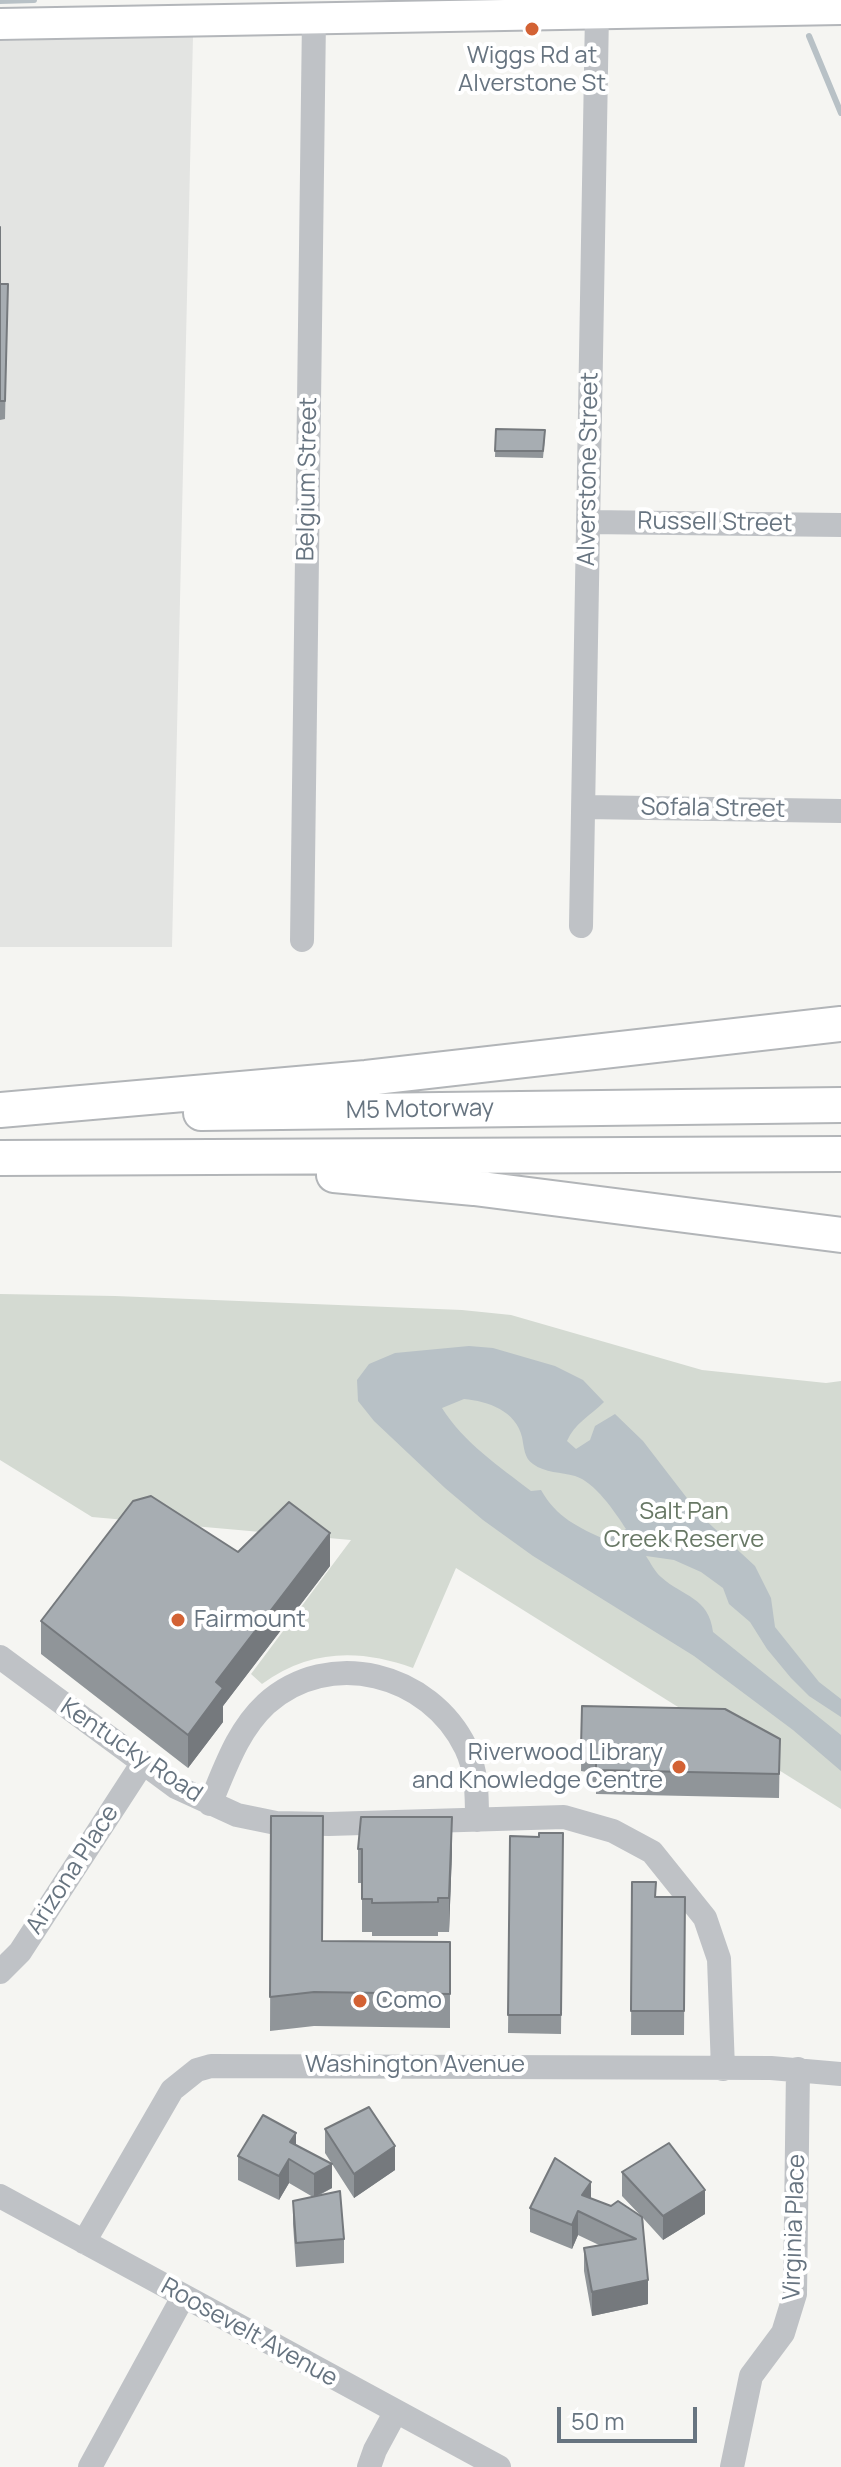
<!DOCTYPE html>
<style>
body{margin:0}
#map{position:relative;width:841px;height:2467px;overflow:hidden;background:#f5f5f2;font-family:Manrope,sans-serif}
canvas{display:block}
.scale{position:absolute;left:557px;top:2407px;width:140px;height:36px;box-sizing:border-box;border:4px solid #677480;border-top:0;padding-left:10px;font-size:24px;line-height:28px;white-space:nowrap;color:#677480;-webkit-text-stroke:6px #fff;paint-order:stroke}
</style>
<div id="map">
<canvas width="841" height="2467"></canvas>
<div class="scale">50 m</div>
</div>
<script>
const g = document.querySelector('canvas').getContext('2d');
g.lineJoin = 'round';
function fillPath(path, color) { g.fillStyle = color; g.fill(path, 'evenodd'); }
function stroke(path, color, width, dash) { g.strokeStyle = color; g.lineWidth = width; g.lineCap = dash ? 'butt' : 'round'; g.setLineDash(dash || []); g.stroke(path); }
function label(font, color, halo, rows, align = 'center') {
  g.font = font + ' Manrope,sans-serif'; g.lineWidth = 8; g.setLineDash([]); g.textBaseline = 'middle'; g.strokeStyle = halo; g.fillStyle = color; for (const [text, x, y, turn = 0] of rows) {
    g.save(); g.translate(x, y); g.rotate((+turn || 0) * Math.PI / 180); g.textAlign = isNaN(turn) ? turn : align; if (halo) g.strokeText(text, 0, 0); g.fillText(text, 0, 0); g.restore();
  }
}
const built = new Path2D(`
 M193,36L172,947H0V41Z`);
const green = new Path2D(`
 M0,1294L115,1296L462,1310L511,1315L702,1370L826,1383L841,1381V1809L456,1568L413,1668C360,1649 310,1649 262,1684L251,1674L351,1540L92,1517L0,1460Z`);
const water = new Path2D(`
 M469,1346L493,1348L555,1366L583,1380L604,1402C591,1415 574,1424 567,1441L576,1449L590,1440L595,1426L615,1414L643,1441L700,1515L755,1566L771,1598L775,1627L819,1682L841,1699V1717L809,1696L791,1678L767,1649L750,1622L729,1604L723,1588L701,1572L674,1560L646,1556C650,1562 655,1572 661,1577C683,1597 709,1597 713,1632L841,1735V1771L793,1730L694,1656L533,1556L483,1520L445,1488L374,1421L358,1401L357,1380L369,1364L395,1353ZM464,1399C488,1401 516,1411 522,1437C524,1447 524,1458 533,1464C545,1473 561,1472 575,1476C595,1482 615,1512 626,1529L606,1540C578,1527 557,1518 541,1490L531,1491C500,1467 463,1442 442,1408Z`);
const stream = new Path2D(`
 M0,1L34,0
 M809,36L841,113`);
const minor = new Path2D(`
 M588,522L841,525
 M585,807L841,811
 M581,926L597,13
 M302,940L314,18
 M0,1657L176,1787L237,1815L276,1823L329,1824L564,1817L613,1831L652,1852L705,1918L719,1959L723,2069
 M210,1804C225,1769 237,1731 266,1704C329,1647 430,1673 466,1748C477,1771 477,1795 477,1820
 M0,1972L20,1952L142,1764
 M0,2196L499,2467
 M84,2242L172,2090L197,2070L211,2066L771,2068L841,2074
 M90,2467L183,2297
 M369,2467L375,2450L395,2413
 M732,2467L751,2376L783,2333L795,2294L798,2069`);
const major = new Path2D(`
 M0,24L841,9`);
const highway = new Path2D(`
 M0,1110L366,1078L841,1024
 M201,1113L841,1105
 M0,1158L841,1154
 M334,1175L474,1188L841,1235`);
const wall = new Path2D(`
 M0,227V284H8L5,419L0,420Z
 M496,429L545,437L543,458L495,457Z
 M330,1566L223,1706V1722L188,1768L41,1654V1621Z
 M582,1706L780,1739L779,1798L596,1794V1784H587V1772L581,1771Z
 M271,1816L322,1941L450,1942V2028L314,2026L270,2031Z
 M563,1833L561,2034L508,2033L510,1836L539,1837Z
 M358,1849L452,1851L449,1932H438V1936H372V1932H362V1883H358Z
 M632,1882L656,1897H685L684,2035H631Z
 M325,2129L395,2170L354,2198L325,2153Z
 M296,2145L332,2188L318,2196L344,2239V2263L296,2267L293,2224V2201L313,2197L289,2183L279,2200L238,2180V2156Z
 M622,2172L705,2214L663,2240L643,2218L648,2304L592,2316L584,2271V2248L599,2245L578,2235L572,2249L530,2232V2208L591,2199L640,2215L622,2196Z`);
const shadedWall = new Path2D(`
 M330,1533V1566L223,1706V1722L188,1768V1735L216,1682Z
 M452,1817V1851L449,1932V1898Z
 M296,2133V2157L290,2142Z
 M395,2146V2170L354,2198V2174Z
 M289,2159V2183L279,2200V2176Z
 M332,2164V2188L314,2197V2174Z
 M591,2182V2206L582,2195Z
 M705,2190V2214L663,2240V2216Z
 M578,2211V2235L572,2249V2225Z
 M648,2280V2304L592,2316V2292Z`);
const building = new Path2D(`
 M0,227V284H8L5,401H0Z
 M496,429L545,430L543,451H495Z
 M151,1496L238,1552L289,1502L330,1533L216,1682L223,1688L188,1735L41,1621L133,1501Z
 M582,1706L725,1709L780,1739L779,1774L596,1770V1760H587V1748L581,1747Z
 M271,1816H323L322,1941L450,1942V1994L314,1992L270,1997Z
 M361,1817H452L449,1898H438V1902L372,1903V1899H362V1849H358Z
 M539,1833H563L561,2015H508L510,1836L539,1837Z
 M632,1882H656L655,1897H685L684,2011H631Z
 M369,2107L395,2146L354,2174L325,2129Z
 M263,2115L296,2133L290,2142L332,2164L314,2174L289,2159L279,2176L238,2156Z
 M669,2143L705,2190L663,2216L622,2172Z
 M555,2158L591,2182L582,2195L611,2206L618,2201L642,2217L648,2280L592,2292L584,2248L636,2239L578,2211L572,2225L530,2208Z
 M340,2191L344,2239L296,2243L293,2201Z`);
const markers = [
 [532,29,8,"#d36234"],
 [178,1620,8,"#d36234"],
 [679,1767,8,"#d36234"],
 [360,2001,8,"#d36234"]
];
const poiNames = [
 ["Wiggs Rd at",532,56,"center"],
 ["Alverstone St",532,84,"center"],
 ["Fairmount",194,1620],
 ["Riverwood Library",663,1753,"right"],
 ["and Knowledge Centre",663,1781,"right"],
 ["Como",376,2001]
];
const streetNames = [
 ["Alverstone Street",589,469,-89],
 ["Belgium Street",308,479,-89],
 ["Russell Street",715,523,1],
 ["Sofala Street",713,809,1],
 ["M5 Motorway",420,1110,-1],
 ["Kentucky Road",131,1751,34],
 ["Arizona Place",73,1870,-57],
 ["Washington Avenue",415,2065],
 ["Virginia Place",795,2227,-88],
 ["Roosevelt Avenue",249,2333,29]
];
const parkNames = [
 ["Salt Pan",684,1512],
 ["Creek Reserve",684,1540]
];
fillPath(built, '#e3e4e2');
fillPath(green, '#d4dad2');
fillPath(water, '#b8c1c6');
stroke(stream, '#b8c1c6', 6);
stroke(major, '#b3b6ba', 34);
stroke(highway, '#b2b5b8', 38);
stroke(minor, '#bfc2c6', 24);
stroke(major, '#fff', 30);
stroke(highway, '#fff', 34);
fillPath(wall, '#909599');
fillPath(shadedWall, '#75797d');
fillPath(building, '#a7adb2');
stroke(building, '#75797d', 2);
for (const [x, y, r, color] of markers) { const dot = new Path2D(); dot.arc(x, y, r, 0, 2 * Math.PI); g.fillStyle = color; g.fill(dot); stroke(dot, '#fff', 3); }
label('24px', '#677480', '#fff', poiNames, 'left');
label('24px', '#677480', '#fff', streetNames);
label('24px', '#687865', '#fff', parkNames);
</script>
